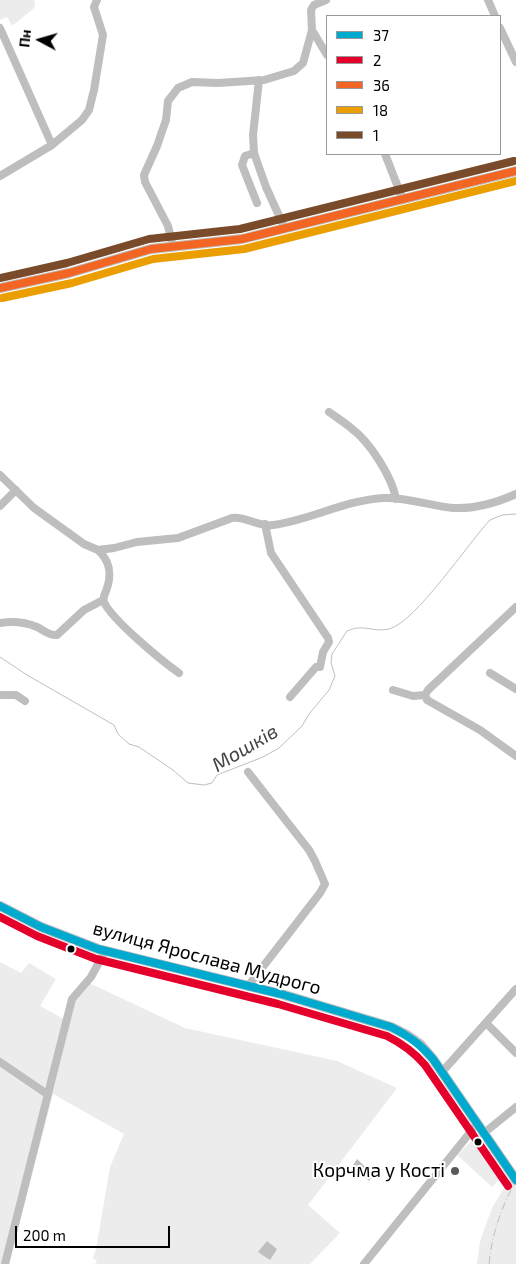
<!DOCTYPE html>
<meta charset="utf-8">
<style>
body{margin:0}
#map{position:relative;width:516px;height:1264px;overflow:hidden;background:#fff;font-family:"Exo 2",sans-serif}
canvas{display:block}
.legend{position:absolute;left:326px;top:15px;width:175px;height:140px;box-sizing:border-box;background:#fff;border:1px solid #999;margin:0;padding:6px 9px;list-style:none;font-size:15px;color:#000}
.legend li{display:flex;align-items:center;gap:10px;height:25px}
.legend b{width:25px;border:1px solid #999}
.north{position:absolute;left:15px;top:15px;width:50px;height:50px;-webkit-text-stroke:4px #fff;paint-order:stroke;rotate:276deg;font-size:14px;font-weight:700;line-height:20px;text-align:center;color:#000}
.north::after{content:'';display:block;margin:auto;width:18px;height:22px;background:#000;clip-path:polygon(50% 0,100% 100%,50% 72%,0 100%)}
.scale{position:absolute;left:15px;top:1226px;width:155px;height:22px;box-sizing:border-box;border:2px solid #000;border-top:0;padding-left:6px;font-size:15px;line-height:18px;white-space:nowrap;color:#000;-webkit-text-stroke:4px #fff;paint-order:stroke}
</style>
<div id="map">
<canvas width="516" height="1264"></canvas>
<ul class="legend">
<li><b style="height:6px;background:#00a9ce"></b>37</li>
<li><b style="height:6px;background:#e4002b"></b>2</li>
<li><b style="height:6px;background:#f26522"></b>36</li>
<li><b style="height:6px;background:#eb9e00"></b>18</li>
<li><b style="height:6px;background:#7a4b2a"></b>1</li>
</ul>
<div class="north">Пн</div>
<div class="scale">200 m</div>
</div>
<script>
const g = document.querySelector('canvas').getContext('2d');
g.lineJoin = 'round';
function fillPath(path, color) { g.fillStyle = color; g.fill(path, 'evenodd'); }
function stroke(path, color, width, dash) { g.strokeStyle = color; g.lineWidth = width; g.lineCap = dash ? 'butt' : 'round'; g.setLineDash(dash || []); g.stroke(path); }
function label(font, color, halo, rows, align = 'center') {
  g.font = font + ' "Exo 2",sans-serif'; g.lineWidth = 4; g.setLineDash([]); g.textBaseline = 'middle'; g.strokeStyle = halo; g.fillStyle = color; for (const [text, x, y, turn = 0] of rows) {
    g.save(); g.translate(x, y); g.rotate((+turn || 0) * Math.PI / 180); g.textAlign = isNaN(turn) ? turn : align; if (halo) g.strokeText(text, 0, 0); g.fillText(text, 0, 0); g.restore();
  }
}
const green = new Path2D(`
 M0,0H34L35,3L34,8L12,26L7,17L0,20Z
 M0,962L21,973L29,963L56,979L40,1006L68,1021L76,998L89,983L185,1028L337,1061L397,1088L308,1205L340,1233L310,1264H95L97,1261L93,1258L96,1249L110,1167L124,1134L53,1094L9,1264H0Z
 M475,1138L502,1176L492,1187L457,1155Z
 M513,1173L516,1178V1264H477L480,1241L492,1208Z`);
const water = new Path2D(`
 M357,1159L374,1175L369,1181L353,1165Z
 M267,1241L277,1249L270,1260L258,1252Z`);
const stream = new Path2D(`
 M0,657L27,675L114,725L118,734L129,744L139,747L173,770L188,783L204,785L212,783L217,775L263,757L279,748L302,726L309,714L329,690L335,676L331,663L332,654L347,631C350,630 355,628 358,628C368,627 378,632 389,629C416,622 468,543 490,520L502,515L516,514`);
const minor = new Path2D(`
 M488,0L495,16
 M0,28L52,145
 M500,28L516,62
 M312,30L327,55
 M259,80L253,135L254,153L266,187L285,229
 M254,153L245,156L242,165L257,203
 M385,154L403,200
 M0,176L52,145L82,120L89,110L94,90L103,35L94,7L97,0
 M173,247L168,226L145,182L144,175L157,146L166,120L168,101L178,88L192,82L218,83L264,80L294,71L303,63L312,30L311,10L314,5L326,0
 M329,412C336,417 344,422 351,428C370,442 392,477 396,499
 M0,475L34,508L84,544L98,550L114,548L137,542L178,538L232,518C246,516 258,527 273,525C311,520 345,500 384,498C407,497 430,506 453,508C474,509 496,503 516,494
 M0,506L16,490
 M265,524L271,553L328,638L329,642L323,652L320,667H316L290,697
 M98,550C111,562 112,575 106,591C104,595 103,599 104,602C112,620 162,661 179,673
 M516,607L428,690L425,695L427,700L480,730L516,756
 M0,623C13,621 25,622 37,627C44,630 49,636 57,635L84,610L103,600
 M490,673L516,689
 M393,690L413,696L425,695
 M0,695H16L25,701
 M248,772L309,850L315,861L325,884L320,893L248,986
 M486,1023L516,1053
 M0,1062L47,1094
 M442,1072L516,989
 M484,1133L516,1107
 M5,1264L72,999L91,977L105,951
 M364,1264L477,1124`);
const major = new Path2D(`
 M0,288L69,273L151,249L242,239L516,171
 M0,906L41,927L98,949L281,994L391,1027L407,1035L420,1044L433,1059L516,1180`);
const rail = new Path2D(`
 M489,1264C492,1234 501,1207 516,1181`);
const bus1 = new Path2D(`
 M0,906L41,927L98,949L281,994L391,1027C409,1036 420,1044 433,1059L516,1180`);
const bus2 = new Path2D(`
 M0,917L37,936L96,959L278,1004L387,1036C403,1044 414,1052 425,1065L508,1186`);
const bus3 = new Path2D(`
 M0,288L69,273L151,249L242,239L516,171`);
const bus4 = new Path2D(`
 M2,298L72,283L153,259L244,249L516,181`);
const bus5 = new Path2D(`
 M0,278L67,263L149,239L240,229L514,161`);
const markers = [
 [71,949,4.5,"#000"],
 [478,1142,4.5,"#000"],
 [455,1171,5,"#595959"]
];
const streetNames = [
 ["вулиця Ярослава Мудрого",207,958,15]
];
const poiNames = [
 ["Корчма у Кості",445,1171]
];
const waterNames = [
 ["Мошків",245,748,-31]
];
fillPath(green, '#ececec');
fillPath(water, '#bfbfbf');
stroke(stream, '#bfbfbf', 1);
stroke(minor, '#bebebe', 8);
stroke(major, '#bebebe', 10);
stroke(rail, '#bebebe', 1, [8, 2.5, 1, 2.5]);
stroke(bus1, '#00a9ce', 8);
stroke(bus2, '#e4002b', 8);
stroke(bus3, '#f26522', 8);
stroke(bus4, '#eb9e00', 8);
stroke(bus5, '#7a4b2a', 8);
for (const [x, y, r, color] of markers) { const dot = new Path2D(); dot.arc(x, y, r, 0, 2 * Math.PI); g.fillStyle = color; g.fill(dot); stroke(dot, '#fff', 2); }
label('19px', '#000', '#fff', streetNames);
label('19px', '#000', '#fff', poiNames, 'right');
label('italic 20px', '#444', '#fff', waterNames);
</script>
